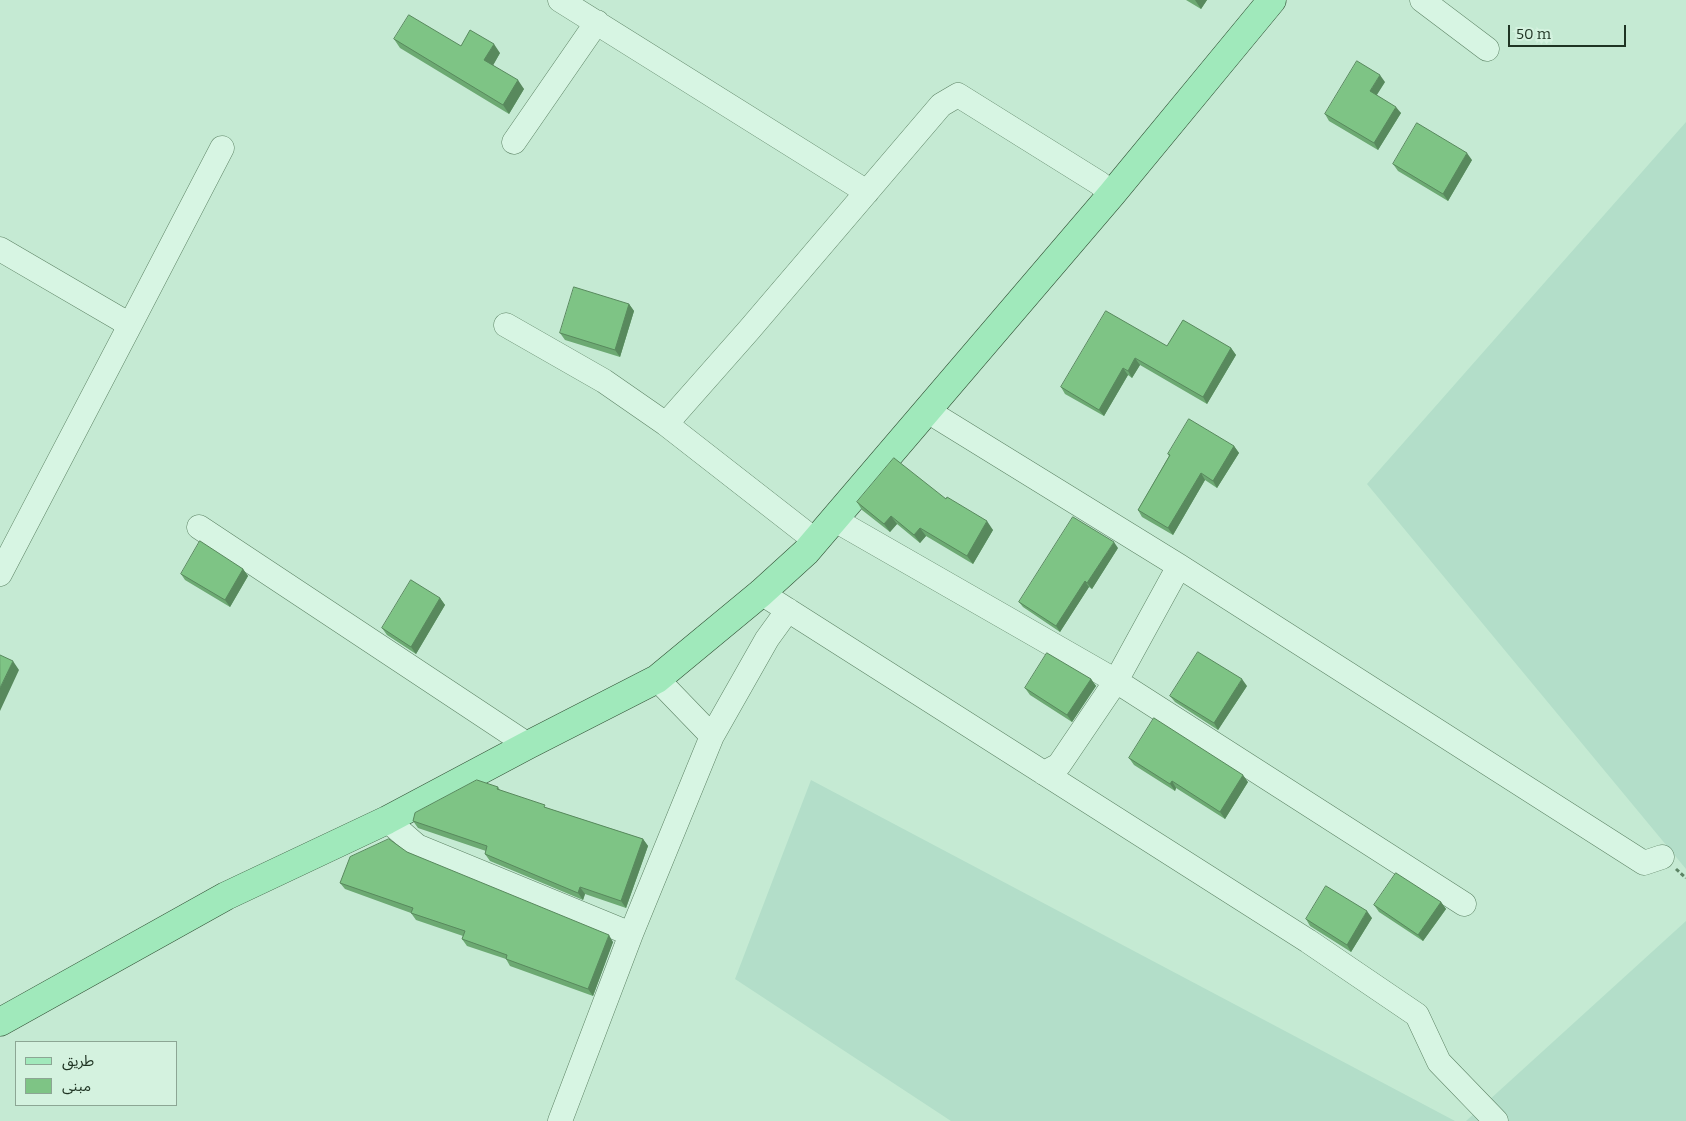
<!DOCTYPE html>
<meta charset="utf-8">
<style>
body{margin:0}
#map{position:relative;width:1686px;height:1121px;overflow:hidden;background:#c5ead3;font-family:Bitter,"Noto Sans Arabic",serif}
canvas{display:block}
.legend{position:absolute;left:15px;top:1041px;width:162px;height:65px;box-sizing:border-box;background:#d4f2df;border:1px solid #8ca694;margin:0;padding:6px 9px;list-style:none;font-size:15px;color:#1f3423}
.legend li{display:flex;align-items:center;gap:10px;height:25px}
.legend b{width:25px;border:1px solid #8ca694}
.scale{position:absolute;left:1508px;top:25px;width:118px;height:22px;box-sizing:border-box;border:2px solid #1f3423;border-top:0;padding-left:6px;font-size:15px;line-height:18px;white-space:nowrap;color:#1f3423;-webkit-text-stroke:4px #d4f2df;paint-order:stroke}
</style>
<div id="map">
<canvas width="1686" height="1121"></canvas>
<ul class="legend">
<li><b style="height:6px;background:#a0e9bb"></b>طريق</li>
<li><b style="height:14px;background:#7ec485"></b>مبنى</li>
</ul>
<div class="scale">50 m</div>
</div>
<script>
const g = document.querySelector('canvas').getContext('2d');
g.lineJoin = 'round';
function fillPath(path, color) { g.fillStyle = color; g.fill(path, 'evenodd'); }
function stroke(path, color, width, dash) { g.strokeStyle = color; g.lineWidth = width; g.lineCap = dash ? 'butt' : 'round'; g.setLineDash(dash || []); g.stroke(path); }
const farmland = new Path2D(`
 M1686,122V869L1367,484Z
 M811,780L1455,1121H951L735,979Z
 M1686,921V1121H1466Z`);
const path = new Path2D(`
 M1676,869L1686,878`);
const minor = new Path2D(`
 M560,0L867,192
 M1422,0L1487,49
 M514,142L597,22
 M0,249L125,322L129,327L0,574
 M506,325L604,381L666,424
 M129,327L222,148
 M926,410L1179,566L1644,863L1662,857
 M835,520L1116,681L1464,904
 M199,527L528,745
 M816,541L666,424L749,330L941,105L958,95L1099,183L1112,194
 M761,593L1308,941L1417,1015L1439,1062L1496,1121
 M657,679L712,736
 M1044,773L1059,765L1116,681L1179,566
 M387,820L417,846L631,934
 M560,1121L631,934L712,736L767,639L788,610`);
const major = new Path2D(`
 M0,1022L226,896L387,820L528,745L657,679L761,593L806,552L1112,194L1272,0`);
const wall = new Path2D(`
 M1186,0H1207L1201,9Z
 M394,39L461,46L500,53L493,65L524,89L509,114L400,48Z
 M1385,82L1376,95L1401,113L1378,150L1329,121L1325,114Z
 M1472,160L1448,201L1398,171L1393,164Z
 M629,304L634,311L620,357L565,340L560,333Z
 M1167,346L1231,348L1236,355L1207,404L1140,365L1132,378L1128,375L1104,416L1065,394L1061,387Z
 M1234,446L1239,453L1217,488L1205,480L1173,535L1142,517L1138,510L1169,456L1168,454Z
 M946,499L993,530L973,564L926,536L920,543L897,524L890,532L862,510L857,502Z
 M1118,548L1092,589L1089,587L1060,632L1023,607L1019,602Z
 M243,569L248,576L230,607L185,580L181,574Z
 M440,598L445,605L416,654L387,635L382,628Z
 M1091,679L1096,686L1072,722L1030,695L1025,688Z
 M1247,686L1218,730L1175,702L1170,696Z
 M1129,758L1248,782L1225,819L1176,788L1175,791L1134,765Z
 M498,787L500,790L547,808L643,839L648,846L626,908L585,894L583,900L490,861L485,854L486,851L418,828L413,821Z
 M407,852L613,942L593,996L510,966L506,959L467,946L462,939L463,936L416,920L411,913L345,889L340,883Z
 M1441,902L1446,909L1423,941L1379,912L1374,905Z
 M1372,918L1351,952L1310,926L1306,919Z`);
const shadedWall = new Path2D(`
 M1195,0H1207L1201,9Z
 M494,44L500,53L491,69L484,60Z
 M1380,75L1385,82L1375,98L1370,91Z
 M518,80L524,89L509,114L503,105Z
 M1396,107L1401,113L1378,150L1374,143Z
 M1467,153L1472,160L1448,201L1443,194Z
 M629,304L634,311L620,357L615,350Z
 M1231,348L1236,355L1207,404L1203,397Z
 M1135,358L1140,365L1132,378L1128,371Z
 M1123,368L1128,375L1104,416L1099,410Z
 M1234,446L1239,453L1217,488L1213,481Z
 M1201,473L1205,480L1173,535L1168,528Z
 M891,516L897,524L890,532L884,524Z
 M987,521L993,530L973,564L967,556Z
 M920,528L926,536L920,543L914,535Z
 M1114,542L1118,548L1092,589L1087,583Z
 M243,569L248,576L230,607L225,600Z
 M1085,581L1089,587L1060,632L1056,626Z
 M440,598L445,605L416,654L411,647Z
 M13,661L19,670L0,711V688Z
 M1091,679L1096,686L1072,722L1067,715Z
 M1242,679L1247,686L1218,730L1214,723Z
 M1243,775L1248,782L1225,819L1220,812Z
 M1172,781L1176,788L1175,791L1170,784Z
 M643,839L648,846L626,908L621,901Z
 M580,887L585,894L583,900L578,893Z
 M1441,902L1446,909L1423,941L1418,935Z
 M1367,911L1372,918L1351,952L1347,945Z
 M609,935L613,942L593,996L588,989Z`);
const building = new Path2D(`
 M409,15L461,46L470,30L494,44L484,60L518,80L503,105L394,39Z
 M1357,61L1380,75L1370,91L1396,107L1374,143L1325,114Z
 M1417,123L1467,153L1443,194L1393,164Z
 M574,287L629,304L615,350L560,333Z
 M1106,311L1167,346L1183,320L1231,348L1203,397L1135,358L1128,371L1123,368L1099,410L1061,387Z
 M1189,419L1234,446L1213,481L1201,473L1168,528L1138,510L1170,455L1168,454Z
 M894,458L946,499L947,497L987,521L967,556L920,528L914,535L891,516L884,524L857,502Z
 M1073,517L1114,542L1087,583L1085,581L1056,626L1019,602Z
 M200,541L243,569L225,600L181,574Z
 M411,580L440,598L411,647L382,628Z
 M1198,652L1242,679L1214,723L1170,696Z
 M1047,653L1091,679L1067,715L1025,688Z
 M0,655L13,661L0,688Z
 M1154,718L1243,775L1220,812L1172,781L1170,784L1129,758Z
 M477,780L498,787L497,789L545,805L544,807L643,839L621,901L580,887L578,893L485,854L487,846L413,821L415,813Z
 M389,839L407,852L609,935L588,989L506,959L507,955L462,939L465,931L411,913L413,908L340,883L350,857Z
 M1396,873L1441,902L1418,935L1374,905Z
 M1326,886L1367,911L1347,945L1306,919Z`);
fillPath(farmland, '#b3dec9');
stroke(minor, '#5d8365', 25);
stroke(major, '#315135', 29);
stroke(path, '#5d8365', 3, [4, 2.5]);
stroke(minor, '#d7f5e3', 24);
stroke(major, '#a0e9bb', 28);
fillPath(wall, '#6ca972');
fillPath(shadedWall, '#58895d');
fillPath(building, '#7ec485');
stroke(building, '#58895d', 1);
</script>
